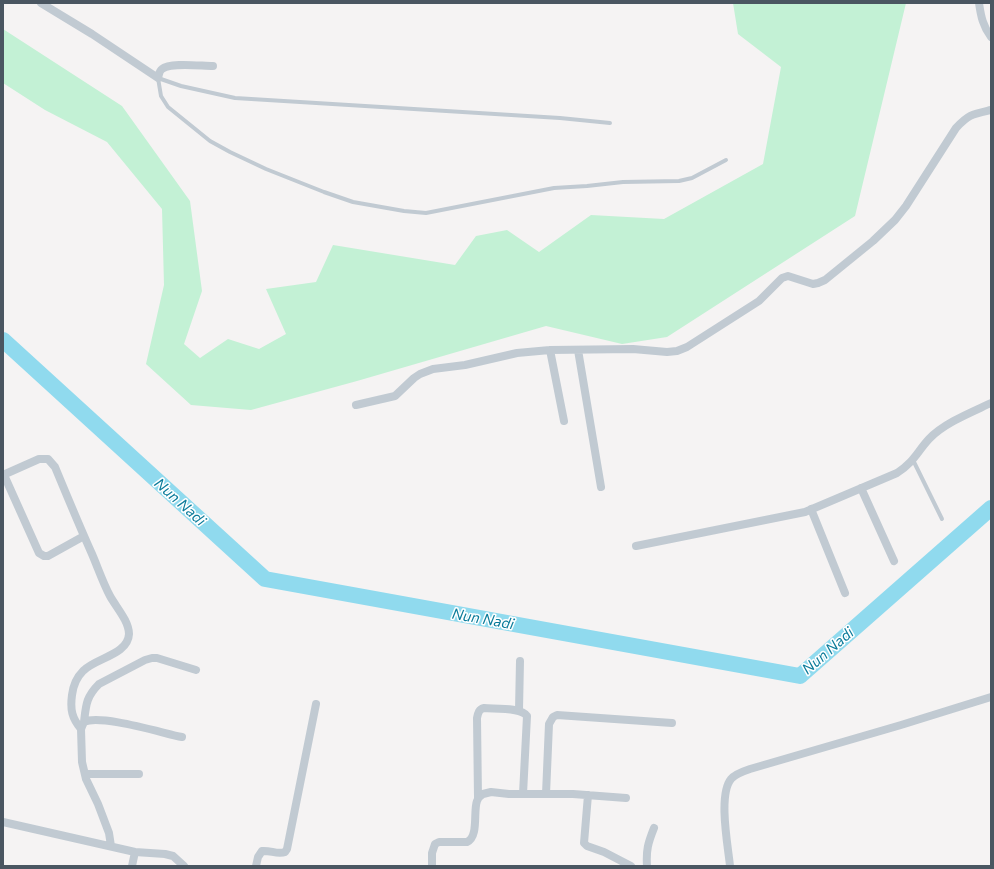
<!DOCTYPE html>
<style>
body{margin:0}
#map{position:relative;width:994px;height:869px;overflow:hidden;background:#f5f3f3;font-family:Commissioner,sans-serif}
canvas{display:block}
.frame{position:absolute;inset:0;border:4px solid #4a5661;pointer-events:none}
</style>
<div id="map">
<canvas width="994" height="869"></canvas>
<div class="frame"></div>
</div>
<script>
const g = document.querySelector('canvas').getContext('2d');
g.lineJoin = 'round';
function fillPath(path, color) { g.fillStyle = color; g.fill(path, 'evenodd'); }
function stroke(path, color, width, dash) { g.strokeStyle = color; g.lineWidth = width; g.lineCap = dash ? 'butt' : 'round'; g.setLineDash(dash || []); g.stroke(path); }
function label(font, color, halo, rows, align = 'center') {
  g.font = font + ' Commissioner,sans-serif'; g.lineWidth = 3; g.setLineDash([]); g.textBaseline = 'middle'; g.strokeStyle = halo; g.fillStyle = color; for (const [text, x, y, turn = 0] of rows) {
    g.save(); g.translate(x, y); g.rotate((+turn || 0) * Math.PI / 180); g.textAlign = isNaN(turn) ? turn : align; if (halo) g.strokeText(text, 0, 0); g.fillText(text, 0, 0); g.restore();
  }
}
const green = new Path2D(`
 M733,3H906L855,216L667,337L622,344L546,326L357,381L251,410L191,405L146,364L164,285L162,209L107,142L45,110L3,83V29L122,106L190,201L202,291L184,344L200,358L228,339L259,349L286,334L266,289L316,282L333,245L455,265L476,236L507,230L539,252L591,215L664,219L763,164L781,67L738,34Z`);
const river = new Path2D(`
 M3,340L265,579L800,676L991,508`);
const service = new Path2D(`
 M610,123L560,118L235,98L181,86L158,78L161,96L168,107L210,141L230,152L266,169L324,192L353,202L404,211L426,213L554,188L587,186L623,182L679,181L692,178L726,160
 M913,460L942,519`);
const minor = new Path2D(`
 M41,3L92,34L158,78C159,75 159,71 162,69C170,62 201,66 213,66
 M979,3C981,17 983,26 991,37
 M550,350L564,421
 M578,350L601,487
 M356,405L395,396L414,378L420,374L433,369L465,365L517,353L550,350L633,349L667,352L677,351L687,347L759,301L782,278L788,276L813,284L818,283L825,280L873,241L895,220L906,206L956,128C969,114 973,114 991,110
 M3,475L39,459H48L55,467C67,496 79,525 92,554C98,568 103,583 110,596C116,607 129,621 129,634C128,655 95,658 83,671C77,677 73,687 72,695C70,710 72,718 81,729
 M4,475L39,553L44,556H48L84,536
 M861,488L894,561
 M811,509L845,593
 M636,546L805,512L897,473C914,462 917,452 929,439C944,423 972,412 991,403
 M519,710L520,661
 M84,722C86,705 86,697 99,684L145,660L152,658H157L196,670
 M85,774H139
 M546,794L549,724L553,717L557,715L672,723
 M588,795L584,843L587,846L604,852L631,866
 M478,798L477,718C478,713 479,709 484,708C495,709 521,707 527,716L523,794
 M3,822L135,852L165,854L173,856L184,866
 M111,846L109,833L98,804L86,779L82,762L81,729L84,722C100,714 162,733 182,737
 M132,866L135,852
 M256,866L258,857L262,851C270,850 278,855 285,852L287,849L316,704
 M432,866V853L435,844L439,842H467C479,837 473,811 477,801C478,798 480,796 483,794L491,792L509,794H573L626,798
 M647,866C646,850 648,843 654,828
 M730,866C728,846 718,795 731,779C735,774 744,771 750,769L901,725L991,697`);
const waterNames = [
 ["Nun Nadi",180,502,42],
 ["Nun Nadi",483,619,10],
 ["Nun Nadi",828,651,-41]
];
fillPath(green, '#c3f1d5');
stroke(river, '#90daee', 16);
stroke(service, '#c1cad2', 4);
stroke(minor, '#c1cad2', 8);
label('italic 15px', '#0c7c9b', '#fff', waterNames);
</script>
